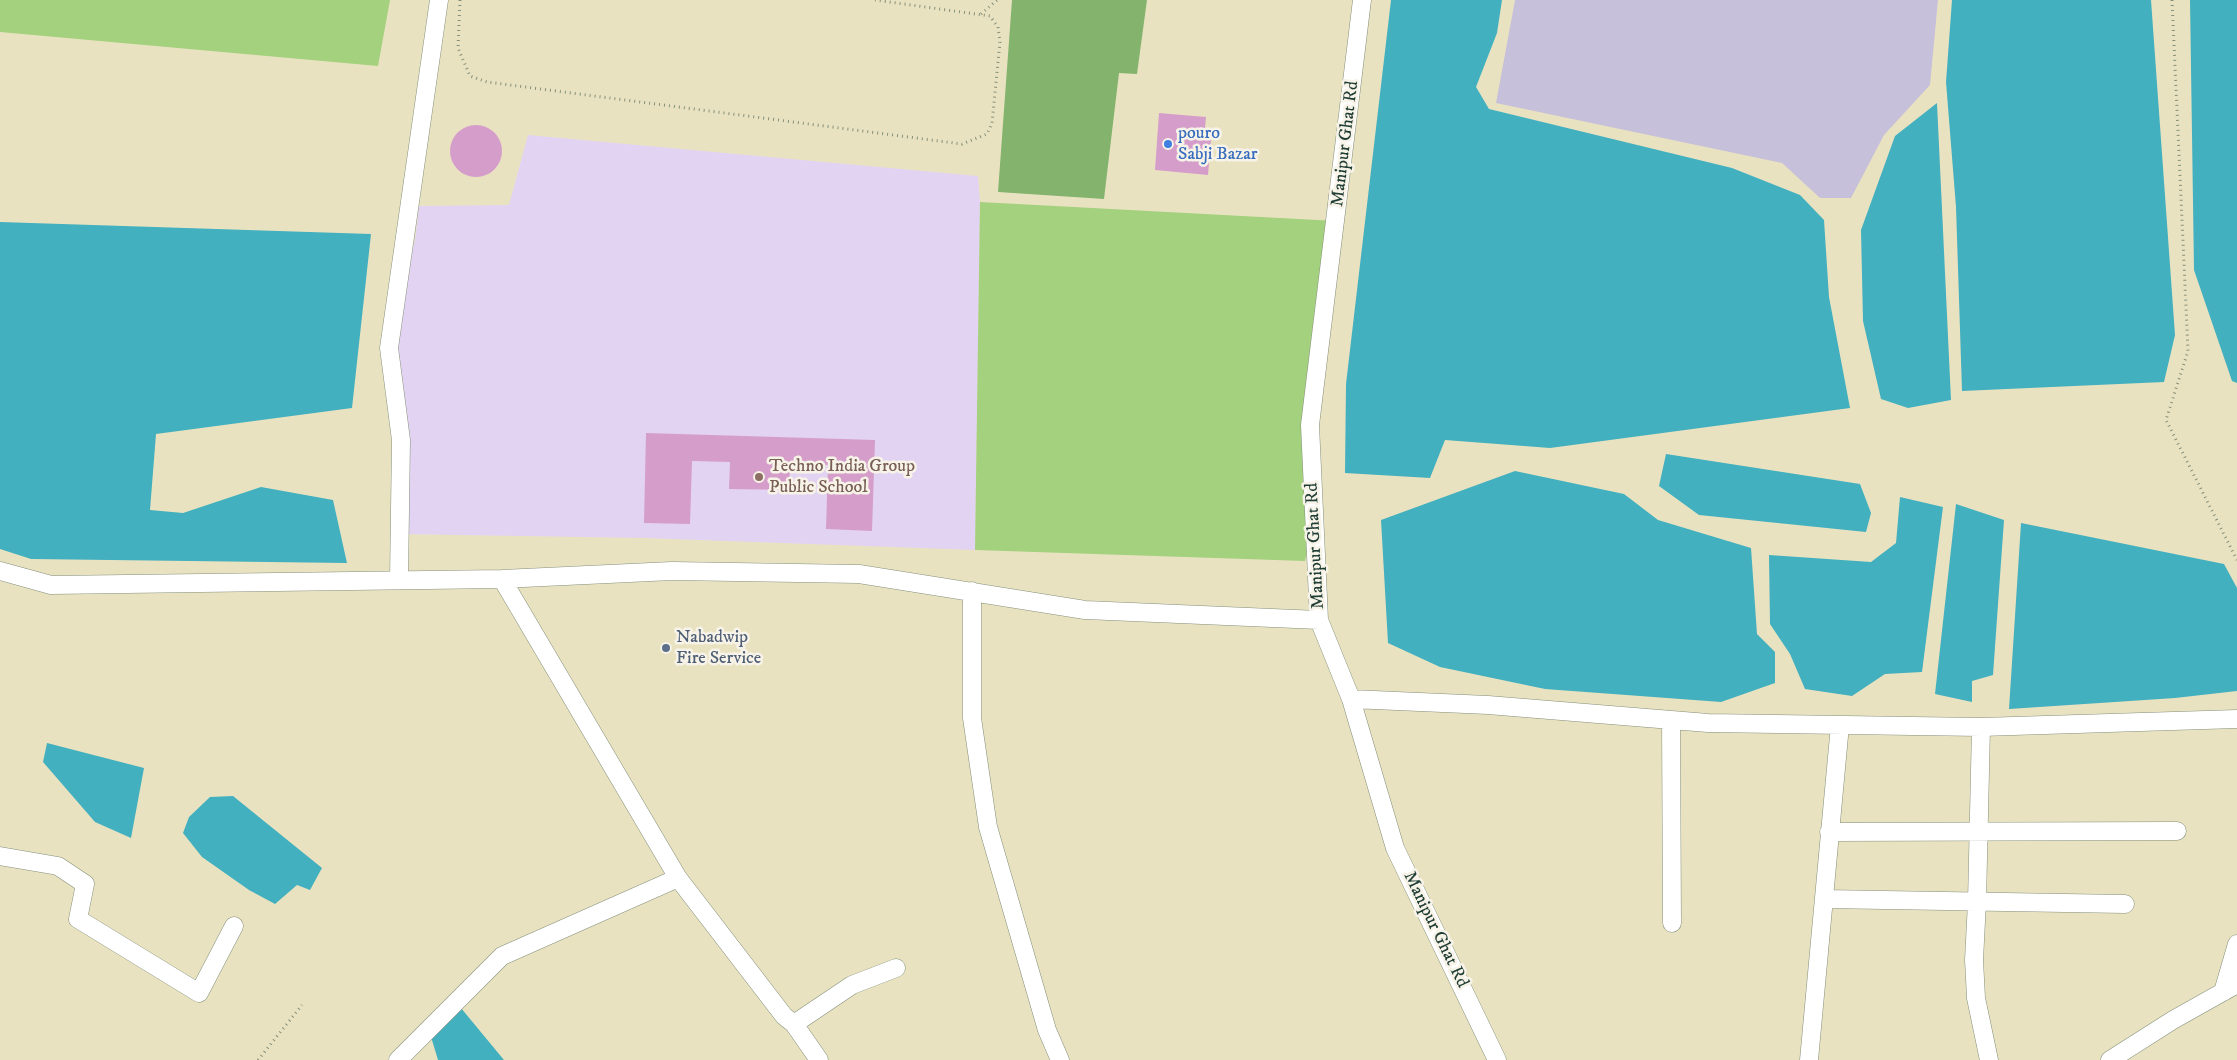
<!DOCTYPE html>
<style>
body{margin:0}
canvas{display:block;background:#e9e2c1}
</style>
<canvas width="2237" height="1060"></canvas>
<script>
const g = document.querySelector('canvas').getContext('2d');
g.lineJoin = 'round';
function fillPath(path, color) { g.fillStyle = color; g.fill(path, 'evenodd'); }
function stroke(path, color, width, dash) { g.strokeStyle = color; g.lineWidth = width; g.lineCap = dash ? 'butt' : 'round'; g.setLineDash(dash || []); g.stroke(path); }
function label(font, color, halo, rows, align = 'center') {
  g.font = font + ' "IM FELL DW Pica",serif'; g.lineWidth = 5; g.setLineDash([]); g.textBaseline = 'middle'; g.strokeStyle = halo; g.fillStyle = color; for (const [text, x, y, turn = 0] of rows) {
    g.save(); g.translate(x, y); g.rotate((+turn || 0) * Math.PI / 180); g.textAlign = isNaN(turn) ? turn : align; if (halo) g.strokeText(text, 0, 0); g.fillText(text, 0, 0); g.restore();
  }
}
const built = new Path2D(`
 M528,135L978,176L980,202L975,550L644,538L399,534L389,348L415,240L419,206L509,205Z`);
const industrial = new Path2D(`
 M1515,0H1938L1930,85L1884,135L1851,198H1820L1782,163L1496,103Z`);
const green = new Path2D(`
 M0,0H390L378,66L0,32Z
 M980,202L1336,221L1310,425L1315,515L1305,561L975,550Z`);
const forest = new Path2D(`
 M1012,0H1147L1137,74L1119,73L1104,199L998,192Z`);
const water = new Path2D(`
 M1391,0H1502L1497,33L1476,87L1489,109L1732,168L1800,195L1824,220L1829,297L1850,408L1550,448L1445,440L1430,478L1345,473L1346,384Z
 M1952,0H2151L2175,335L2164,382L1962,391L1956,207L1946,82Z
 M2190,0H2237V383L2232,381L2194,270Z
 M1937,103L1951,400L1908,408L1881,399L1863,321L1861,230L1895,136Z
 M0,222L371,234L352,408L156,434L150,510L183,513L261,487L333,500L347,563L31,559L0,549Z
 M1666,454L1860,484L1871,513L1866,532L1699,515L1659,486Z
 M1515,471L1624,494L1658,520L1751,548L1757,634L1775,652V683L1721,702L1545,689L1440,667L1388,643L1381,520Z
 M1900,497L1943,507L1922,672L1885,674L1852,696L1805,689L1790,654L1770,624L1769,555L1871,562L1896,543Z
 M1956,504L2004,520L1993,675L1972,681V702L1935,694Z
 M2021,523L2224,564L2237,588V691L2175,698L2009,709Z
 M47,743L144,768L131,838L95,822L43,762Z
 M233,796L322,868L310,890L297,885L275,904L249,890L202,857L183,833L189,817L210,797Z
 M456,1002L504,1060H438L429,1030Z`);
const building = new Path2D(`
 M1159,113L1206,117L1204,139H1211L1208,175L1155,170Z
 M450 151a26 26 0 1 1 52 0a26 26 0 1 1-52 0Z
 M646,433L875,440L872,531L826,529L828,465L790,464L789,490L729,489L730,462L692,461L690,524L644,523Z`);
const path = new Path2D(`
 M460,0L458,48L470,76L487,82L962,144L987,134L992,123L1000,42L998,27L990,16L875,0
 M2172,0L2188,351L2166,420L2237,560
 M981,14L997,0
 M258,1060L302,1005`);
const minor = new Path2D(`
 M1362,0L1310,425L1319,620L1351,699L1395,848L1497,1060
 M0,571L51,585L502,579L672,571L859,574L1085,610L1319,620
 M399,579L401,440L389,348L439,0
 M502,579L678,878L784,1016L794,1024L819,1060
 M972,591V718L988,827L1047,1030L1060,1060
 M1351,699L1488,705L1708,723L1981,727L2237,719
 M1671,720L1672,923
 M1981,727L1977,902L1974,960L1976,998L1989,1060
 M1829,832L2177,831
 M0,856L58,866L85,884L78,919L199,993L234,926
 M1824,899L2125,904
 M2223,992L2237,944
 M794,1024L852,985L896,968
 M398,1060L502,956L678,878
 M1809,1060L1840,725
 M2110,1060L2173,1020L2237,984`);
const markers = [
 [1168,144,5,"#3f7fe0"],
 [759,477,5,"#8d6e63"],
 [666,648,5,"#5c6f8a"]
];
const shopNames = [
 ["pouro",1178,134],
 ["Sabji Bazar",1178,155]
];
const streetNames = [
 ["Manipur Ghat Rd",1346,144,-83],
 ["Manipur Ghat Rd",1316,546,-93],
 ["Manipur Ghat Rd",1435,930,64]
];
const educationNames = [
 ["Techno India Group",769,467],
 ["Public School",769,488]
];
const serviceNames = [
 ["Nabadwip",676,638],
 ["Fire Service",676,659]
];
fillPath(built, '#e3d3f2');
fillPath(industrial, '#c6c0da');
fillPath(green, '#a4d17e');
fillPath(forest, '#83b36d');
fillPath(water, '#42b0bf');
fillPath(building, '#d59dca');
stroke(minor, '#84907a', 19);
stroke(path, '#84907a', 3, [1, 4]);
stroke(minor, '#fff', 18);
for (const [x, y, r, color] of markers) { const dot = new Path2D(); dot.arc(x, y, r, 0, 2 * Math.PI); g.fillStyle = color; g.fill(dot); stroke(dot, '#f7f3e8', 2); }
label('18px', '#366cbe', '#f7f3e8', shopNames, 'left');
label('18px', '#1f3d34', '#f7f3e8', streetNames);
label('18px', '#785e54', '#f7f3e8', educationNames, 'left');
label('18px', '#4e5e75', '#f7f3e8', serviceNames, 'left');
</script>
